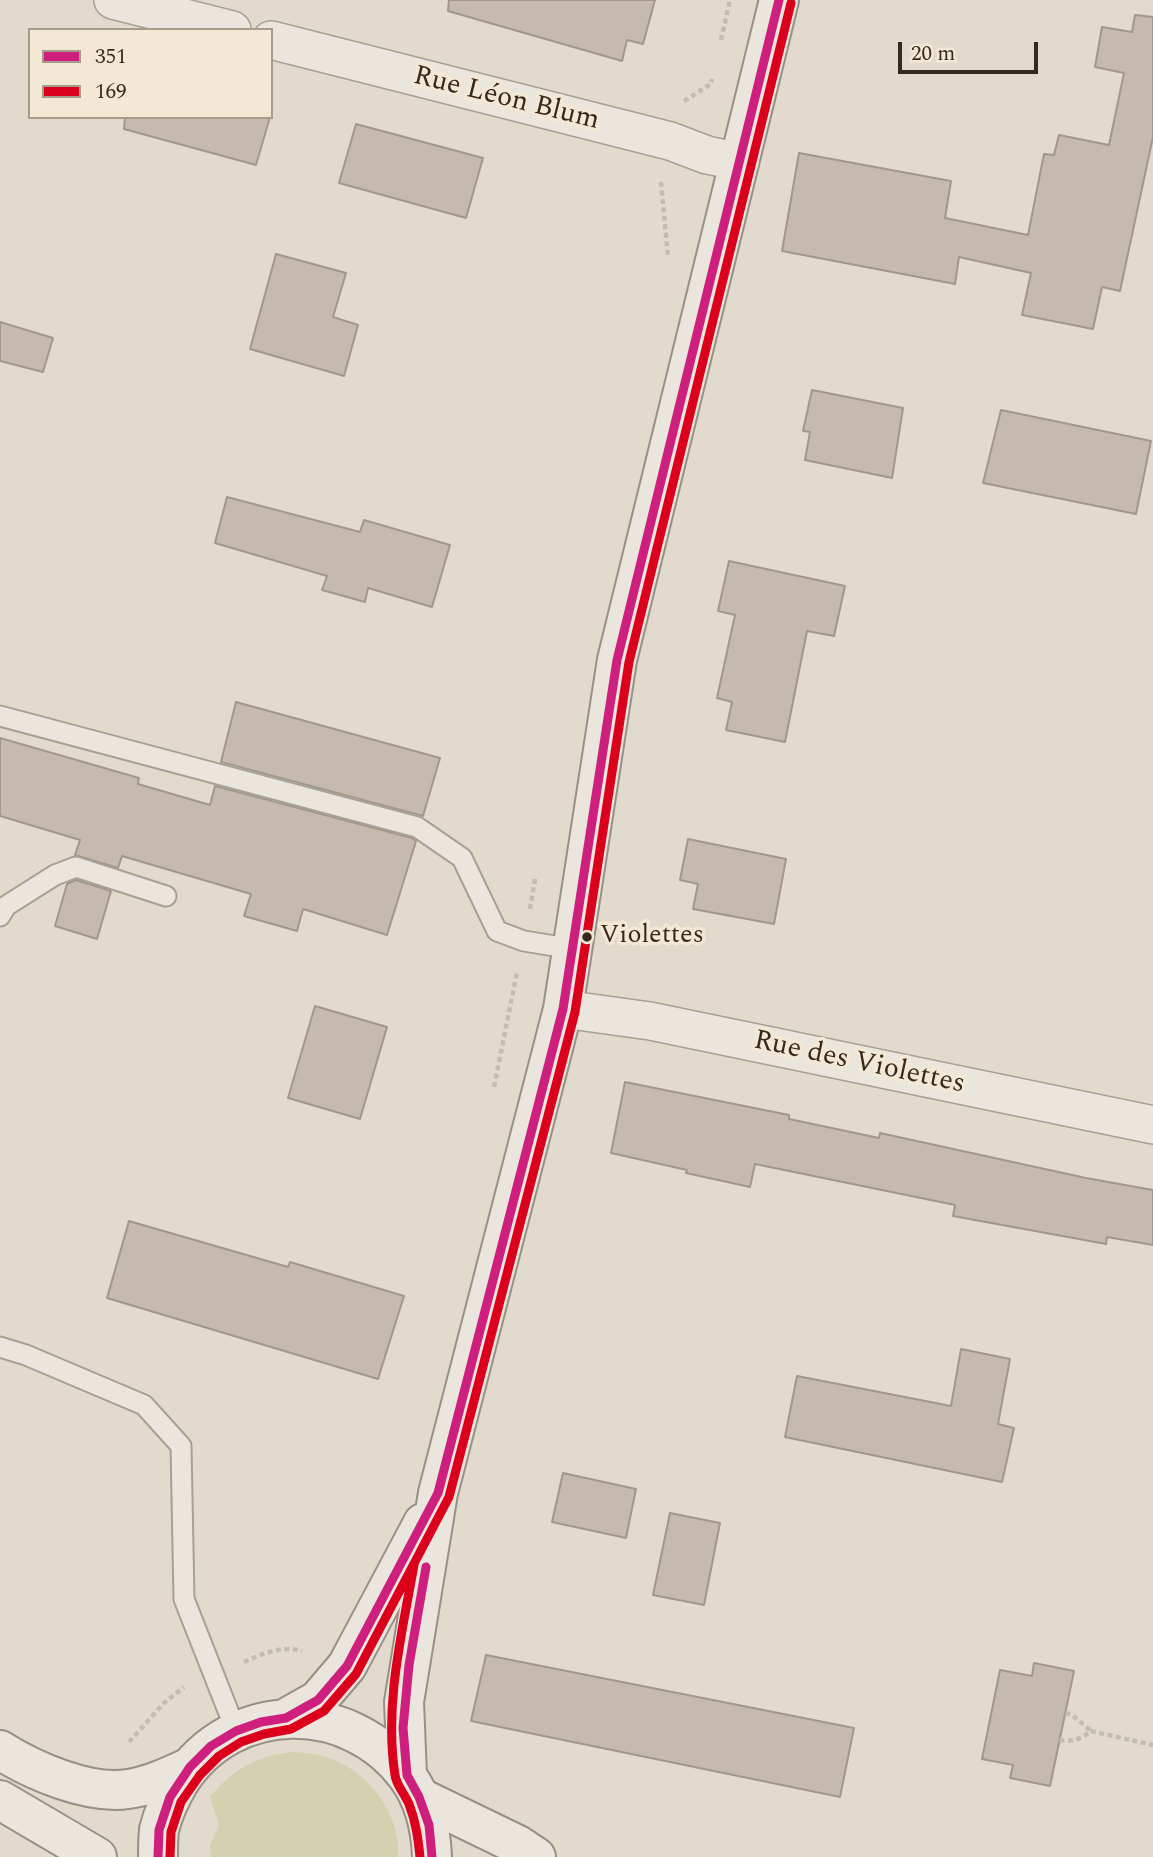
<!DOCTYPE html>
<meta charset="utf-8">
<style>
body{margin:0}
#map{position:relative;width:1153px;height:1857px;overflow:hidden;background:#e2dbcd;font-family:Spectral,serif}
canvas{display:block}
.legend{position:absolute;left:28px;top:28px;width:245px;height:91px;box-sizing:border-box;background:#f3e8d3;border:2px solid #a79c8b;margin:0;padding:9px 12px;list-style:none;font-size:21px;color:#35291f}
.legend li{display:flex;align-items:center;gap:14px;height:35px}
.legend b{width:35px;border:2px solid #a79c8b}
.scale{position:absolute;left:898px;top:42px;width:140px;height:32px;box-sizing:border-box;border:4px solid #35291f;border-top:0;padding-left:9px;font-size:21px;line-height:24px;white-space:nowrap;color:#35291f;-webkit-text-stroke:5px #f3e8d3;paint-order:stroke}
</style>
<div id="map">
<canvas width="1153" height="1857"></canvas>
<ul class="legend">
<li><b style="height:9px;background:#ce1f7e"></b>351</li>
<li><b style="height:9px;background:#db001b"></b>169</li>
</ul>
<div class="scale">20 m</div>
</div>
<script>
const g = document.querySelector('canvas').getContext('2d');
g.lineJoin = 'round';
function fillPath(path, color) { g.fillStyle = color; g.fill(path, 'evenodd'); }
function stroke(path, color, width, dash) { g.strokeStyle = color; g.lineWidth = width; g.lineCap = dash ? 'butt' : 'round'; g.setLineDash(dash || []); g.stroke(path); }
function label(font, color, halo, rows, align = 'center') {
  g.font = font + ' Spectral,serif'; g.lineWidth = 7; g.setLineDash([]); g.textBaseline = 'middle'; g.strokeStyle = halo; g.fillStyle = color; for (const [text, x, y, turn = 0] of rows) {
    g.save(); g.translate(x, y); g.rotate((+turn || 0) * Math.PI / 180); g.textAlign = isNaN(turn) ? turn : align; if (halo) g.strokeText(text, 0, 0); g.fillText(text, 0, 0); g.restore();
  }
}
const green = new Path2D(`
 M294,1752C307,1753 319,1754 332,1759C369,1773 402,1816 398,1857H211L210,1846L219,1825L210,1797C233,1769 258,1755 294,1752Z`);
const building = new Path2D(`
 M449,0H655L643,44L627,40L622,61L448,11Z
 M1135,15L1153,17V137L1120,291L1102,287L1093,329L1022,315L1031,273L959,257L955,284L782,251L799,153L951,181L945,218L1028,235L1044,154L1054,155L1059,135L1109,145L1124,73L1095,67L1102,27L1132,32Z
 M125,117H270L256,165L124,129Z
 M356,124L483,158L466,218L339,183Z
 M276,254L346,273L333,317L358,325L344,376L250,349Z
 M0,322L53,338L43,372L0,361Z
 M812,390L903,408L892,478L805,460L810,432L803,431Z
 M1001,410L1151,441L1136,514L983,483Z
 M227,497L360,532L364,520L450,545L432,607L368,588L365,602L322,590L327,576L215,543Z
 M729,561L845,586L834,636L807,631L785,742L726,730L732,702L717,698L735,615L718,611Z
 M236,702L440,758L423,816L221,762Z
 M0,738L139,778L138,784L210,805L215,786L412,838L416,841L387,935L303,909L297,931L244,916L251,894L122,856L118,868L75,855L80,840L0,816Z
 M688,839L786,859L774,924L693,909L698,884L680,880Z
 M76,880L111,891L97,939L55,926L67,884Z
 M315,1006L387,1027L360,1119L288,1098Z
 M625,1082L789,1115V1119L879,1138L880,1133L1086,1178L1153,1190V1245L1107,1237L1106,1244L953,1216L955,1205L755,1164L750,1187L686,1173L687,1170L611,1153Z
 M129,1221L288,1267L290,1262L404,1296L378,1379L107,1298Z
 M961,1349L1010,1359L998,1424L1014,1428L1002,1482L785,1437L797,1376L951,1406Z
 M563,1473L636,1489L626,1538L552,1522Z
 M670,1513L720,1523L704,1605L653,1595Z
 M486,1655L854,1728L840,1797L471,1721Z
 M1034,1663L1074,1671L1050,1786L1010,1778L1013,1765L982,1759L1000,1670L1032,1676Z`);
const path = new Path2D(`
 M721,40L730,0
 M684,101L711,84L712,79
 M661,182L668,257
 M530,909L535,879
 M494,1087L517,972
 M244,1662C263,1654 281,1645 302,1651
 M1057,1712L1071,1714L1091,1731
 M1051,1739C1068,1742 1078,1742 1091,1731L1153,1745
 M129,1742L164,1703L184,1687`);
const service = new Path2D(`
 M0,716L417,827L462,858L497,931L524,941L573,949
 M0,916L6,906L55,875L76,867L166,896
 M0,1347L26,1355L144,1405L181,1446L184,1599L236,1731`);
const minor = new Path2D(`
 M113,0L232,30
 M271,40L670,141L707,155L740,162
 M563,1009L650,1021L1153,1125`);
const secondary = new Path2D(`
 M286,1718L318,1700L347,1666L423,1523
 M0,1750C33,1771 89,1795 128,1789C150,1786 170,1776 190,1767
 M407,1775L404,1702L438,1493L563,1009L617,660L779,0
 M419,1797L518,1845L536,1857
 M0,1800L97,1857
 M158,1857C158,1848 158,1839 159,1830C163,1813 171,1796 180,1781C233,1699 350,1699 407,1776C424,1799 431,1829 432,1857`);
const bus1 = new Path2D(`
 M426,1567L409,1665L403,1728L407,1775L419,1797L429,1825L432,1857
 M158,1857L159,1830L170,1797L190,1767L211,1746L236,1731L261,1722L286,1718L318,1700L347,1666L438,1493L563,1009L617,660L779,0`);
const bus2 = new Path2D(`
 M414,1565C402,1633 384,1705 395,1775C396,1785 405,1794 409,1804C416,1822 418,1838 420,1857
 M170,1857L171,1832L181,1802L200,1775L219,1756L241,1742L264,1734L291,1729L324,1711L356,1674L449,1497L575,1012L629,662L791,3`);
const markers = [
 [587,937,6,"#35291f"]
];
const busNames = [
 ["Violettes",600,937]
];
const streetNames = [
 ["Rue Léon Blum",506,100,14],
 ["Rue des Violettes",859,1064,12]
];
fillPath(green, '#d2d1b0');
fillPath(building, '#c6b9ae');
stroke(building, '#a2978c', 2);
stroke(service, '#a7a095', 23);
stroke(minor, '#a7a095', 40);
stroke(secondary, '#979086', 42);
stroke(path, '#c3bcb4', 4.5, [5, 3.5]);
stroke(service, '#eae6dd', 19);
stroke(minor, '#eae6dd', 37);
stroke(secondary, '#eae6dd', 38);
stroke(bus1, '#ce1f7e', 9);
stroke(bus2, '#db001b', 9);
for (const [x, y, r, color] of markers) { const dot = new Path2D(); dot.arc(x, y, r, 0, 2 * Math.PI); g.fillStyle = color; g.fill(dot); stroke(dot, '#f3e8d3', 2.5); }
label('26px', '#35291f', '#f3e8d3', busNames, 'left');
label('28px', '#35291f', '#f3e8d3', streetNames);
</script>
